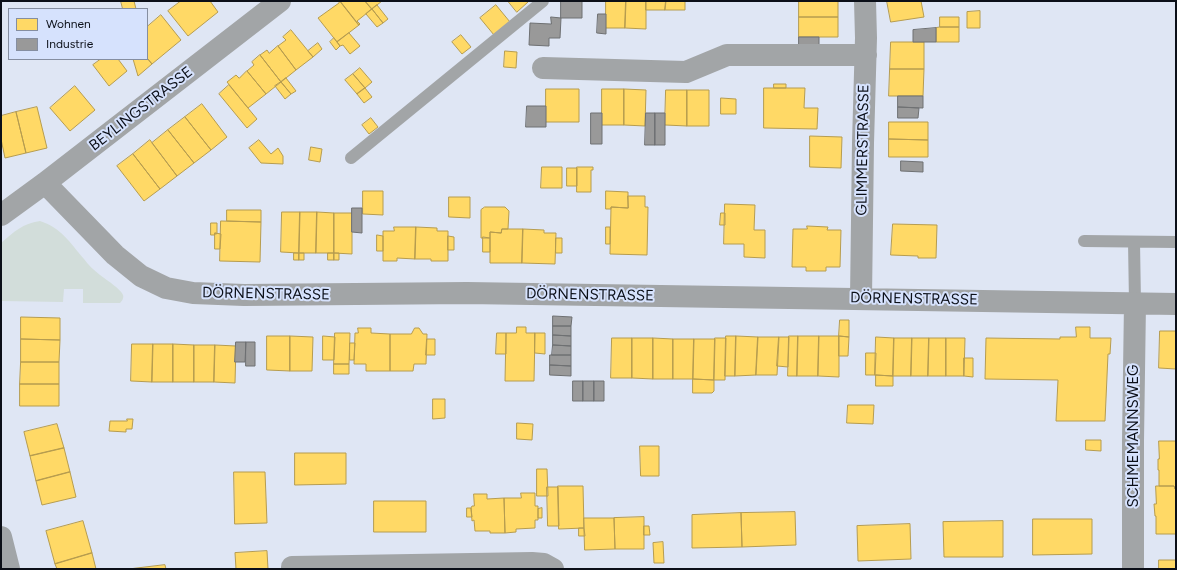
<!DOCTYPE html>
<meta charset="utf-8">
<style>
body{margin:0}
#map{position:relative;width:1177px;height:570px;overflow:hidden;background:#dfe6f4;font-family:Figtree,sans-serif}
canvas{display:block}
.frame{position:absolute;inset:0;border:2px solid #0b0f18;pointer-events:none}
.legend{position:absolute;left:8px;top:8px;width:140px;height:52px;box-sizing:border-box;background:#d6e2fd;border:1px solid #858ea1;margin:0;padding:5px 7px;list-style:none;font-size:12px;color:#0b0f18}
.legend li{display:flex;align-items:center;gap:8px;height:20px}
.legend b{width:20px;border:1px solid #858ea1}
</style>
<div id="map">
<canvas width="1177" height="570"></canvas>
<div class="frame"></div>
<ul class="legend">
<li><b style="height:11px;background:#ffd966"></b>Wohnen</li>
<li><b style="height:11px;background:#999"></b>Industrie</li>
</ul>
</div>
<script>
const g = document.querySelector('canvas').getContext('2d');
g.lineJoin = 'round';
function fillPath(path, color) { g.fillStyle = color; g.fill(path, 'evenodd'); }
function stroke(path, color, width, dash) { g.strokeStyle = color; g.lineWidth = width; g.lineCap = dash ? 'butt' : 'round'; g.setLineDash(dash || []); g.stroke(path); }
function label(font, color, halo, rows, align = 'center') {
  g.font = font + ' Figtree,sans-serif'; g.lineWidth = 4; g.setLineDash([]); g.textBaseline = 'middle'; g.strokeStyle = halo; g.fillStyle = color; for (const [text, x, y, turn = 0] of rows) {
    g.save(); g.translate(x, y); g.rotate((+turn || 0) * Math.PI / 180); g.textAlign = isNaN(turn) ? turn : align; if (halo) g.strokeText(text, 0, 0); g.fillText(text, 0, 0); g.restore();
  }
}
const green = new Path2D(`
 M40,221C62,228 70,243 84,259C88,265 94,270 100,275C105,279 121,289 123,295C124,298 122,301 120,303H83V289H64L63,302L1,301V243C15,231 22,224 40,221Z`);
const homes = new Path2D(`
 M121,1H134L136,9H123Z
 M181,1H210L218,12L188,36L168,11Z
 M338,1H340L359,25L337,42L318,18L339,3Z
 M340,1H365L372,9L357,21L360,24L359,25Z
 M365,1H382L372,9Z
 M508,1H528V2L517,12Z
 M606,1H626L625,28H606Z
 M626,1H646V29L625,28Z
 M646,1H666L665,10H646Z
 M666,1H685V10H665Z
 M799,1H838V17H799Z
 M887,1H921L924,17L891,22Z
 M377,5L388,19L383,23L372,9Z
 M496,5L510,22L494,35L480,18Z
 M372,9L383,23L377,27L366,14Z
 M980,11V28H967V12Z
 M161,15L181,40L152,64L147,58V27Z
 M799,17H838V37H799Z
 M940,17H959V27H940Z
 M940,27H959V42H936V28Z
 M291,30L313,57L296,70L278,46L286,40L283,37Z
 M349,33L360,46L350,54L343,45L340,46L337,42Z
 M461,35L471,47L462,54L452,42Z
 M334,38L340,46L336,50L330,42Z
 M891,42H924V69H890Z
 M318,43L322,49L313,57L308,51Z
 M278,46L296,70L281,82L260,55L267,50L269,53Z
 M505,51L517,52L516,68L504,67Z
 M260,55L281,82L266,94L247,71L254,65L252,62Z
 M147,58L152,64L138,76L133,59H147Z
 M101,59H118L127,71L109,86L93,65Z
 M360,68L372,82L365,88L353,74Z
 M890,69H924L923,96H889Z
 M247,71L266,94L248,108L227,82L236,75L239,78Z
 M353,74L365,88L357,94L345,80Z
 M286,78L296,91L291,94L281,82Z
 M281,82L291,94L285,99L275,86Z
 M774,84H786V88H774Z
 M229,85L257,119L247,128L219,94Z
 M75,86L95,110L70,131L50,108Z
 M365,88L372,97L364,103L357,94Z
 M764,88H805L804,108H818L817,129L764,128Z
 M546,89H579V122H546Z
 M602,89H624V125H602Z
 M624,89L646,90L645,126L624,125Z
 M666,90H687V126L665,125Z
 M687,90H709V126H687Z
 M721,98L736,99V114H721Z
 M202,104L227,137L211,150L185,117Z
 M37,107L47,148L26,153L16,112Z
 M16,112L26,153L5,158L1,139V116Z
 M185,117L211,150L194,163L168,130Z
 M371,118L378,127L369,134L362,125Z
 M889,122H928V140L889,139Z
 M168,130L194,163L177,176L152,143Z
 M810,136L842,137L841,168L810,167Z
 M889,139L928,140V157H889Z
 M150,140L177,176L160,189L133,154Z
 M259,140L271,154L278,148L283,156V164L261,163L249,148Z
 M311,147L322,149L320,162L309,160Z
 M133,154L160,189L144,201L117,166Z
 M542,167H562V188H541Z
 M577,167H593V170H591V192H577Z
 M567,168H577V186H567Z
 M363,191H383V215L363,214Z
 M606,191L628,192V208L611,207V209H606Z
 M628,196H645V207H648L647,255L610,254L611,207L628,208Z
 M449,197H470V218L449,217Z
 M725,204L755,205L754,230H765V258L744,257V244H724Z
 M485,207H505L509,211L508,229H502L501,233L490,232V238H481V210Z
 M227,210H261V222L227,221Z
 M282,212H300L299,253L281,252Z
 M300,212H317L316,253H299Z
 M317,212L334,213V253H316Z
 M334,213H352V254L334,253Z
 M721,213H725V225H720Z
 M221,221L261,222L260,262L220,261Z
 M211,223H217V234L215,233V235H211Z
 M893,224L937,225L936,258H918V256L891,255Z
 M807,226L828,227L827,230H841L840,267H826V271H806V267H792L793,229H807Z
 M394,227H416L415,259L397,258V261H383V231H394Z
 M416,227L437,228V231H448V261H431V259H415Z
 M606,227H610V244H606Z
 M502,229H523L522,263H490V232L501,233Z
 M523,229L544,230V233H556L555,264L522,263Z
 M215,233L221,234L220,249H215Z
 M377,235L383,236V251H377Z
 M448,236L454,237V250H448Z
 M483,237L490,238V252H483Z
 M556,238H562V253H556Z
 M294,253H299V260H294Z
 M299,253H304V260H299Z
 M328,253H334V260H328Z
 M334,253H339V260H334Z
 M21,317L60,318V340L21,339Z
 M840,320H849V337L839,336Z
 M517,327H526V333H535L534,381H505L506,333H516Z
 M1076,327H1090V338H1111L1110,354H1108L1105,421H1056L1058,380L985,379L986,338L1060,339V337H1076Z
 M358,328H371V333L390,334V371H366V364H354L355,333H358Z
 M415,328H419L423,334H427L426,364H414L413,371H390V334H411Z
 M1160,331H1176V369L1159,368Z
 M335,333H350L349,364H334Z
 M497,333H506V354H496Z
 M535,333H545V354L535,353Z
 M267,336H290V371L267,370Z
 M290,336L313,337L312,371H290Z
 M323,336L335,337L334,360H323Z
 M726,336H736L735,376H725Z
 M736,336L758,337L756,375L735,376Z
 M789,336H798L797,376H788Z
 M798,336H819L818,376H797Z
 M819,336H839V377L818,376Z
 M839,336L849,337L848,356H839Z
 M758,337H779L777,375H756Z
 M779,337H789L788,367L777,366Z
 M876,337L894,338L893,376L875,375Z
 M612,338H632V378H611Z
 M632,338H653V379L632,378Z
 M653,338L673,339V379H653Z
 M715,338H726L725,380H714Z
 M894,338H912L911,376H893Z
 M912,338H929L928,376H911Z
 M929,338H946V376H928Z
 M946,338H965L964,376H946Z
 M21,339L60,340L59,362H21Z
 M427,339H435V355H426Z
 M673,339H694L693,379H673Z
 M694,339H715L714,380L693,379Z
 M350,343H355L354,360H350Z
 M132,344H153L152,382L131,381Z
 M153,344H173V382H152Z
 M173,344L194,345V382H173Z
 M194,345H215L214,382H194Z
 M215,345L236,346L235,383L214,382Z
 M866,353H876L875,375H866Z
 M964,358H973V377L964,376Z
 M21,362H59V384H20Z
 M334,364H349V374H334Z
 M876,375L893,376V386H876Z
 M693,379L714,380V391L712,393H693Z
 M20,384H59V406H20Z
 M433,399H445V418L433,419Z
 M848,405H874L873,424L847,423Z
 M127,419H133L132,429H126V432L109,431L110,421H127Z
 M517,423L533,424L532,440L517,439Z
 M57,424L64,448L30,456L24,432Z
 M1086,440H1101V451L1086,450Z
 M1159,441H1176V489H1175L1174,486H1159V470H1158V459H1159Z
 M640,446H659V476H641Z
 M64,448L70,472L36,481L30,456Z
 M295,453H346V484L295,485Z
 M537,469H547L548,496H537Z
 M70,472L76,497L42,505L36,481Z
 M234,472H265L267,523L235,524Z
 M558,486H583L584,528L559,529Z
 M1156,486H1174L1175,489H1176V534H1156V516H1155L1154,504H1156Z
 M547,487H558L559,526H548Z
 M521,493H535V506H538V520H535V528L516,529V532L505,533L504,498H521Z
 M474,494H487V499L504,498L505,533H490V531H475L474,520L472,521L471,508L472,506H474Z
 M374,501H426V532H374Z
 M467,508H471L472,517H467Z
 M542,508V518H538V509Z
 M795,512L796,545L742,547L741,513Z
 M741,513L742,547L692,548V515Z
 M644,517V549H615L614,518Z
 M584,518H614L615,549L585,550Z
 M1033,519H1092V554L1033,555Z
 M83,521L92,553L55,564L46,531Z
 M1003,521V557H944L943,522Z
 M910,524L911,559L858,561L857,526Z
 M644,526H649L650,535H644Z
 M579,528H584L585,536H579Z
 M663,542L664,563H654L653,543Z
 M267,551L268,569H236L235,553Z
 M92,553L96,569H57L55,564Z
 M1159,560H1176V569H1159Z
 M165,565L166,569H129Z`);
const industry = new Path2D(`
 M561,1H582V18H561Z
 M598,14H606V34L597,33Z
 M551,17L561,18L560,38H549V46L529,45L530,23L551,24Z
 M936,28V42H913V30Z
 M799,37H819V47H799Z
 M898,96H923V108L898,107Z
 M527,106H546V127H526Z
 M898,107L919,108L918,118H898Z
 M591,113H602V144H591Z
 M646,113H655V145H645Z
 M655,113H665V145H655Z
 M901,161L923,162V172L901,171Z
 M352,208H362V233L352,232Z
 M553,316L572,317L571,326H553Z
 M553,326H571V336L553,335Z
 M553,335L571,336V346L553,345Z
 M236,342H246L245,362H235Z
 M246,342H255V366H246Z
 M553,345L571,346V355H552Z
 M550,355H571V366L550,365Z
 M550,365L571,366V376L550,375Z
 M573,381H583V401H573Z
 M583,381H594V401H583Z
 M594,381H604V401H594Z`);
const service = new Path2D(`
 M351,158L543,1
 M1084,241L1176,242
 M1134,242L1135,303`);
const minor = new Path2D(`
 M543,68L686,72L727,55H866
 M45,183L115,255L141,276L166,288L193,293L244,295L467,293L1176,304
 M1,215L45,183L280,1
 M861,298L863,143L866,38L865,1
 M292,567L532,563L544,564L553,569
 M1133,569V441L1135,303`);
const secondary = new Path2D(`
 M1,537L9,569`);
const streetNames = [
 ["BEYLINGSTRASSE",141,109,-38],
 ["GLIMMERSTRASSE",863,150,-89],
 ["DÖRNENSTRASSE",266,294,1],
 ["DÖRNENSTRASSE",590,295,1],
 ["DÖRNENSTRASSE",914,299,1],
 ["SCHMEMANNSWEG",1134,436,-90]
];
fillPath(green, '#d2ddda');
fillPath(homes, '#ffd966');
stroke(homes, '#b69c4f', 1);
fillPath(industry, '#999');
stroke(industry, '#6e7072', 1);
stroke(service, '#a2a5a7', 12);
stroke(minor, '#a2a5a7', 22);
stroke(secondary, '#a1a5a8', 22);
label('15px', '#0b0f18', '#d6e2fd', streetNames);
</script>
